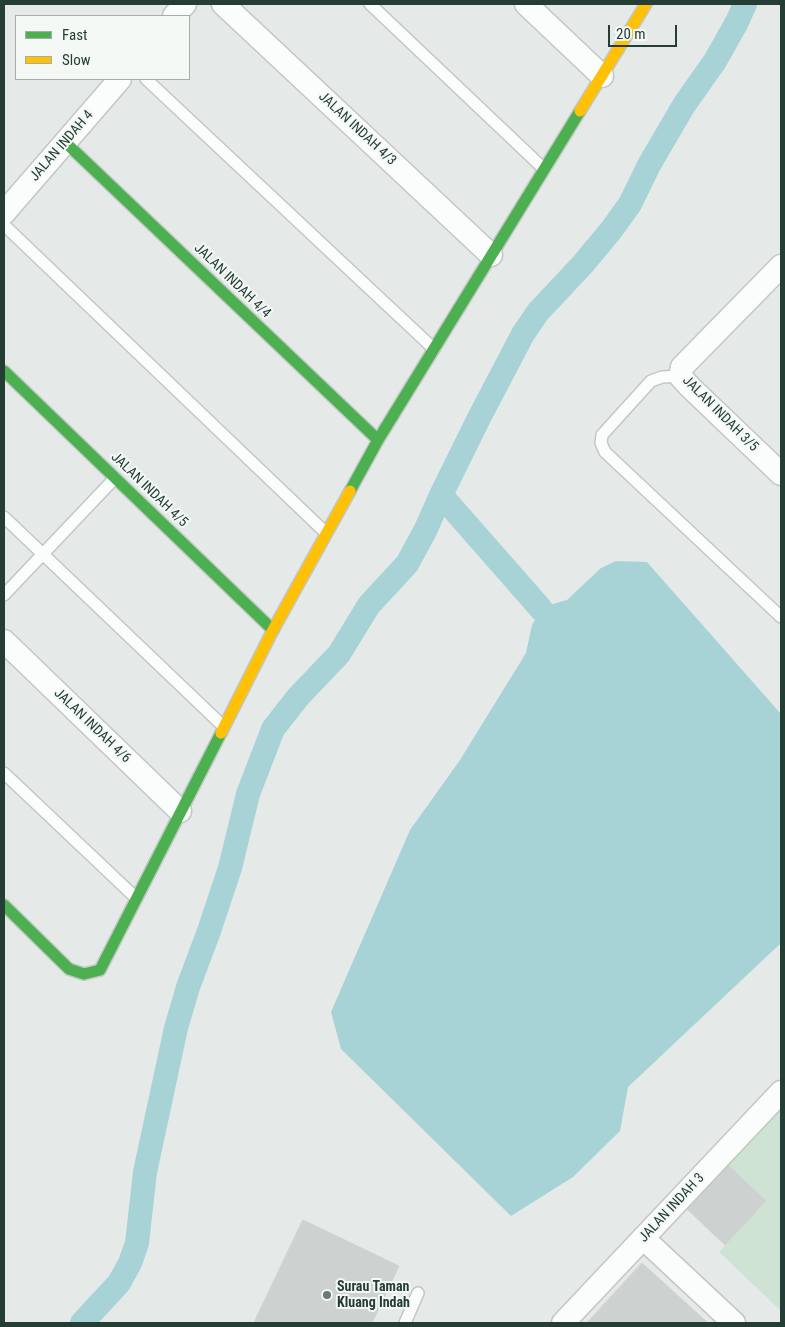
<!DOCTYPE html>
<style>
body{margin:0}
#map{position:relative;width:785px;height:1327px;overflow:hidden;background:#e5eae8;font-family:"Roboto Condensed",sans-serif}
canvas{display:block}
.frame{position:absolute;inset:0;border:5px solid #243d35;pointer-events:none}
.legend{position:absolute;left:15px;top:15px;width:175px;height:65px;box-sizing:border-box;background:#f4f9f6;border:1px solid #a1aea9;margin:0;padding:6px 9px;list-style:none;font-size:15px;color:#243d35}
.legend li{display:flex;align-items:center;gap:10px;height:25px}
.legend b{width:25px;border:1px solid #a1aea9}
.scale{position:absolute;left:608px;top:25px;width:69px;height:22px;box-sizing:border-box;border:2px solid #243d35;border-top:0;padding-left:6px;font-size:15px;line-height:18px;white-space:nowrap;color:#243d35;-webkit-text-stroke:4px #f4f9f6;paint-order:stroke}
</style>
<div id="map">
<canvas width="785" height="1327"></canvas>
<div class="frame"></div>
<ul class="legend">
<li><b style="height:6px;background:#4caf50"></b>Fast</li>
<li><b style="height:6px;background:#ffc107"></b>Slow</li>
</ul>
<div class="scale">20 m</div>
</div>
<script>
const g = document.querySelector('canvas').getContext('2d');
g.lineJoin = 'round';
function fillPath(path, color) { g.fillStyle = color; g.fill(path, 'evenodd'); }
function stroke(path, color, width, dash) { g.strokeStyle = color; g.lineWidth = width; g.lineCap = dash ? 'butt' : 'round'; g.setLineDash(dash || []); g.stroke(path); }
function label(font, color, halo, rows, align = 'center') {
  g.font = font + ' "Roboto Condensed",sans-serif'; g.lineWidth = 4; g.setLineDash([]); g.textBaseline = 'middle'; g.strokeStyle = halo; g.fillStyle = color; for (const [text, x, y, turn = 0] of rows) {
    g.save(); g.translate(x, y); g.rotate((+turn || 0) * Math.PI / 180); g.textAlign = isNaN(turn) ? turn : align; if (halo) g.strokeText(text, 0, 0); g.fillText(text, 0, 0); g.restore();
  }
}
const green = new Path2D(`
 M781,1108V1311L719,1252L766,1201L727,1164Z`);
const water = new Path2D(`
 M616,561L647,562L781,714V943L628,1087L620,1131L573,1177L511,1216L341,1049L331,1012L410,830L460,760L526,653L532,625L541,609L549,605L567,600L601,568Z`);
const canal = new Path2D(`
 M441,495L541,609
 M82,1323L119,1283L130,1263L137,1243L145,1172L176,1028L188,987L209,931L230,868L248,794L273,729L298,697L339,654L369,605L407,564L425,531L441,495L480,416L523,334L538,312L583,264L612,229L630,204L649,165L684,105L715,61L737,22L745,4`);
const building = new Path2D(`
 M727,1164L766,1201L725,1245L686,1208Z
 M303,1220L399,1266L372,1323H254Z
 M642,1263L708,1323H587Z`);
const lane = new Path2D(`
 M370,4L544,169
 M146,79L434,349
 M4,225L326,533
 M680,376L662,377L651,381L602,435L601,443L605,452L781,617
 M4,517L223,726
 M4,595L115,478
 M4,773L136,898
 M405,1323L418,1293`);
const street = new Path2D(`
 M223,4L491,255
 M526,4L602,76
 M174,16L185,4
 M4,213L120,79
 M781,266L682,367L680,376L690,387L781,474
 M4,641L180,811
 M643,1238L734,1323
 M563,1323L781,1092`);
const fast = new Path2D(`
 M65,142L378,440
 M4,371L273,630
 M350,491L378,440L580,111
 M4,905L69,969L84,974L100,970L221,733`);
const slow = new Path2D(`
 M580,111L646,4
 M221,733L273,630L350,491`);
const markers = [
 [327,1295,5,"#687a74"]
];
const streetNames = [
 ["JALAN INDAH 4/3",357,129,43],
 ["JALAN INDAH 4",62,146,-49],
 ["JALAN INDAH 4/4",232,281,44],
 ["JALAN INDAH 3/5",720,414,45],
 ["JALAN INDAH 4/5",149,490,44],
 ["JALAN INDAH 4/6",92,726,44],
 ["JALAN INDAH 3",672,1208,-47]
];
const poiNames = [
 ["Surau Taman",337,1287],
 ["Kluang Indah",337,1303]
];
fillPath(green, '#cfe3d4');
fillPath(water, '#a8d3d6');
stroke(canal, '#a8d3d6', 24);
fillPath(building, '#cdd1cf');
stroke(building, '#ced3d1', 1);
stroke(lane, '#c2c7c5', 14);
stroke(street, '#c2c7c5', 25);
stroke(fast, '#c1c8c5', 14);
stroke(slow, '#c1c8c5', 14);
stroke(lane, '#fbfcfc', 11);
stroke(street, '#fbfcfc', 22);
stroke(fast, '#4caf50', 11);
stroke(slow, '#ffc107', 11);
for (const [x, y, r, color] of markers) { const dot = new Path2D(); dot.arc(x, y, r, 0, 2 * Math.PI); g.fillStyle = color; g.fill(dot); stroke(dot, '#f4f9f6', 2); }
label('14px', '#243d35', '#f4f9f6', streetNames);
label('bold 14px', '#243d35', '#f4f9f6', poiNames, 'left');
</script>
